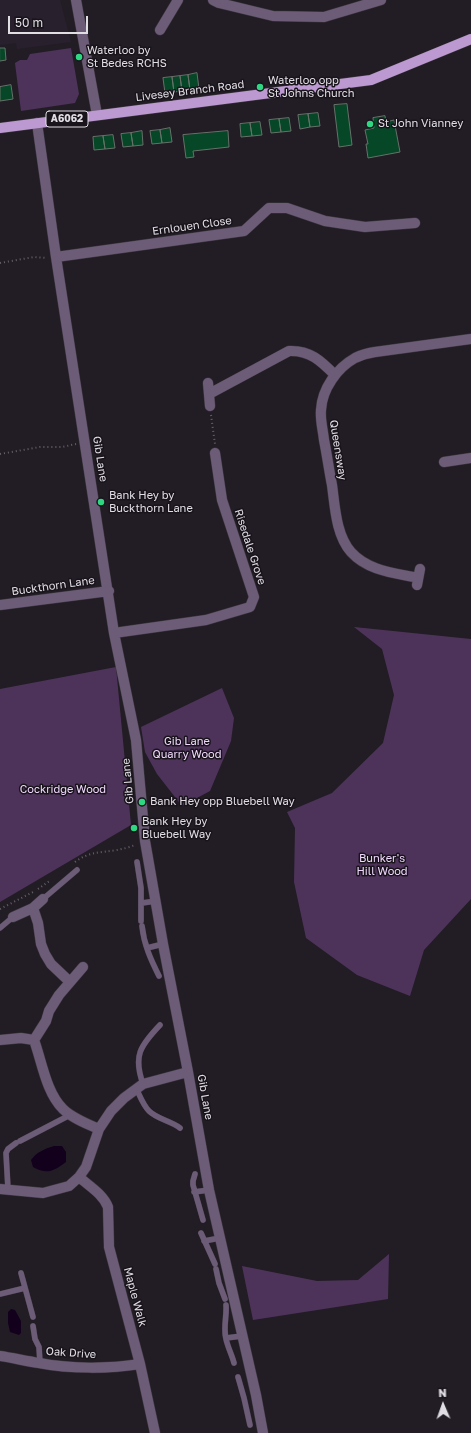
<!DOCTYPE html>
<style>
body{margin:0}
#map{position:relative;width:471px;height:1433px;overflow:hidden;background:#221d25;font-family:"Golos Text",sans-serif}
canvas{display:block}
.north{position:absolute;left:423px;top:1385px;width:40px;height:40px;-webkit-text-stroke:3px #19131c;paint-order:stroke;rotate:358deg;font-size:11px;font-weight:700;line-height:16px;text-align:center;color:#e0dde3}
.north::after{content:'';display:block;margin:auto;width:14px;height:18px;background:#e0dde3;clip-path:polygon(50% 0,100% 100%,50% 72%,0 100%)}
.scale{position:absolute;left:8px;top:16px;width:80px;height:18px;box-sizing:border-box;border:2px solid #e0dde3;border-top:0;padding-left:5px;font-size:12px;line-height:14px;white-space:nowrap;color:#e0dde3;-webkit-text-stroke:3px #19131c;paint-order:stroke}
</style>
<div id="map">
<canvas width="471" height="1433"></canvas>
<div class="north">N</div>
<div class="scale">50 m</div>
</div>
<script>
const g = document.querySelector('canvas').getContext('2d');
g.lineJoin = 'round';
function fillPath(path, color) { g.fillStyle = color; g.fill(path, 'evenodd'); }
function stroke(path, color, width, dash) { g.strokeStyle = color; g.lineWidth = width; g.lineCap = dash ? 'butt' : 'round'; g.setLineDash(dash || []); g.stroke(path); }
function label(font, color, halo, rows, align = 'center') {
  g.font = font + ' "Golos Text",sans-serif'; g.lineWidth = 3; g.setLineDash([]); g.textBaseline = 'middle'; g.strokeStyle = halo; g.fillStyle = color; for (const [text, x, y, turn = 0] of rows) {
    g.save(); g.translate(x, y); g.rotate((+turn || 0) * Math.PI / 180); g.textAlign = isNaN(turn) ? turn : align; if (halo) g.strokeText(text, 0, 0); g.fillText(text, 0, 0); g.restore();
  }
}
const built = new Path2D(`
 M0,0H60L71,42L17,49L16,43L0,45Z`);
const green = new Path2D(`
 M71,48L79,94L75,103L21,111L15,63L20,60H27L30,54Z
 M354,627L471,639V899L424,950L410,996L357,975L306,938L294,882L295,828L287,812L332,793L383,743L394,695L382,649Z
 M116,667L131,825L0,902V689Z
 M222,688L234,718L231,741L210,791L182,806L157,774L145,752L141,727Z
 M389,1254L388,1299L253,1320L242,1266L317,1281L358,1280Z`);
const water = new Path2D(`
 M54,1146H62L66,1152V1162C54,1171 47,1175 33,1167L31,1160C37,1152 44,1149 54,1146Z
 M11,1309L15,1310L21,1321V1333L19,1335L10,1332L8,1323V1312Z`);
const building = new Path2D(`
 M0,48H5L6,60L0,61Z
 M197,73L199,89L190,90L188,75Z
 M188,75L190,90L182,91L180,76Z
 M180,76L182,91L174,92L172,77Z
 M172,77L174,92L165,93L163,78Z
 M11,85L13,99L0,101V87Z
 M347,104L352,145L339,147L334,105Z
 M318,113L320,126L310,127L308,114Z
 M308,114L310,127L300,129L298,115Z
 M385,116L386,122L394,120L400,152L368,158L366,144H368L365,130L374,128L373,118Z
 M289,118L291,131L281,132L279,119Z
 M279,119L281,132L271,133L269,120Z
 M260,122L262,135L252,136L250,123Z
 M250,123L252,136L241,137L240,124Z
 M170,128L172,142L162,143L160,130Z
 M160,130L162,143L152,144L150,131Z
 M142,131L143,145L133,146L131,133Z
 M228,131L229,147L193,151L194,157L186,158L183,135Z
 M131,133L133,146L123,147L121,134Z
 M113,135L115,148L105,149L103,136Z
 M103,136L105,149L94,150L93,137Z`);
const path = new Path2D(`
 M0,263L34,257L46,258
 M211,415L215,444
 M0,454L40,447H62L76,444
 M75,862C90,851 100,853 117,850C123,849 130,847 135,845
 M38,889L51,880
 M0,909L35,891`);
const lane = new Path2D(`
 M137,862L141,888V921
 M43,899L77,870
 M142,903L156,901
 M142,926C144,945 151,960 159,976
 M0,928L13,917
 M147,948L163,944
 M143,1084C133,1056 140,1046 160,1025
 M136,1088C140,1096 143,1105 149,1111C157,1119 171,1121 180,1128
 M20,1141L70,1115
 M195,1174L193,1181V1185L203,1220
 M8,1189L6,1153L8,1149L16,1143
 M194,1192L209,1190
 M201,1233L215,1264
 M204,1241L220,1238
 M216,1269L219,1283L225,1299
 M21,1273L33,1317
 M0,1294L25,1288
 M226,1305C227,1316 223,1328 226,1339C228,1348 232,1355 234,1363
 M33,1326L35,1339L39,1347L40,1363
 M226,1338L242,1336
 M238,1377L244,1398L250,1425`);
const street = new Path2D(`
 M76,0L97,115
 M213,0L219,3L273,16L324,17L381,0
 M160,30L178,0
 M37,123L56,257L114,633L136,740L145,841L163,944L188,1072L209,1190L256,1395L263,1433
 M56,257L244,231L269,208H287L325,221L365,227L415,223
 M208,383L210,406
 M209,394L289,351C310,350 321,361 335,375
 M444,462L471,458
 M418,578C395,573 368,571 351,552C336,535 335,507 332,485C329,470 327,455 324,440C323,430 320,420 321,410C322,389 337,368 355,358C361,355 368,353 375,352L471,339
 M417,585L420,569
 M0,605L109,591
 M114,633L206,620L250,607L254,597L222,500L215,453
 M33,908L38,923L41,944L45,954L51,964L70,982
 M13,917L33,908L43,899
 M83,967L59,995L49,1011L46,1021L34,1040C42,1062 46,1092 63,1109C72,1118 87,1124 99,1129
 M0,1040L21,1038L34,1040
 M79,1177C89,1186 103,1194 108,1207L109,1247L140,1364L155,1433
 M0,1189L43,1193L69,1186L79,1177L86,1167L99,1129L111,1111L124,1098L143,1084L188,1072
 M0,1356C13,1358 26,1361 39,1363C70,1369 109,1369 140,1364`);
const primary = new Path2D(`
 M0,128L371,80L471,39`);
const markers = [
 [79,57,4,"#2ed883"],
 [260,87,4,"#2ed883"],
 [370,124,4,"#2ed883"],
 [101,502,4,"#2ed883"],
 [142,802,4,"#2ed883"],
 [134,828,4,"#2ed883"]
];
const shields = [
 [67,119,42]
];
const shieldNames = [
 ["A6062",67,119]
];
const poiNames = [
 ["Waterloo by",87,51],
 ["St Bedes RCHS",87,64],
 ["Waterloo opp",268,81],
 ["St Johns Church",268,94],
 ["St John Vianney",378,124],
 ["Bank Hey by",109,496],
 ["Buckthorn Lane",109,509],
 ["Bank Hey opp Bluebell Way",150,802],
 ["Bank Hey by",142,822],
 ["Bluebell Way",142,835]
];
const streetNames = [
 ["Livesey Branch Road",190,91,-7],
 ["Ernlouen Close",192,226,-8],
 ["Queensway",338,450,81],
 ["Gib Lane",100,459,81],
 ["Risedale Grove",250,547,72],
 ["Buckthorn Lane",53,586,-8],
 ["Gib Lane",128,781,-95],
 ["Gib Lane",205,1097,80],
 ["Maple Walk",135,1297,75],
 ["Oak Drive",71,1353,4]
];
const parkNames = [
 ["Gib Lane",187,742],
 ["Quarry Wood",187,755],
 ["Cockridge Wood",63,790],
 ["Bunker's",382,859],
 ["Hill Wood",382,872]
];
fillPath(built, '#29202e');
fillPath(green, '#4d335a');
fillPath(water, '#12001d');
fillPath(building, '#054727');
stroke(building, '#667169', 1);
stroke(lane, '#3d3840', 6);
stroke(street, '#3d3840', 11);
stroke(primary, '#3d3840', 11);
stroke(path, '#656068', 2, [1, 3]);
stroke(lane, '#6d5c77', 5.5);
stroke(street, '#6d5c77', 10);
stroke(primary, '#bd99d1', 10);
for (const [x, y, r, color] of markers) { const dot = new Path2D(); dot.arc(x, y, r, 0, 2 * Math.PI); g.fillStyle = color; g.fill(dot); stroke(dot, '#19131c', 1.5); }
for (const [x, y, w] of shields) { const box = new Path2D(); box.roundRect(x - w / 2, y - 8, w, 16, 3); g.fillStyle = '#19131c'; g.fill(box); stroke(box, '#e0dde3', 1); }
label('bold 10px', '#e0dde3', null, shieldNames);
label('11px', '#e0dde3', '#19131c', poiNames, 'left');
label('11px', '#e0dde3', '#19131c', streetNames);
label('11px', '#f0d9fd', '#19131c', parkNames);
</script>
